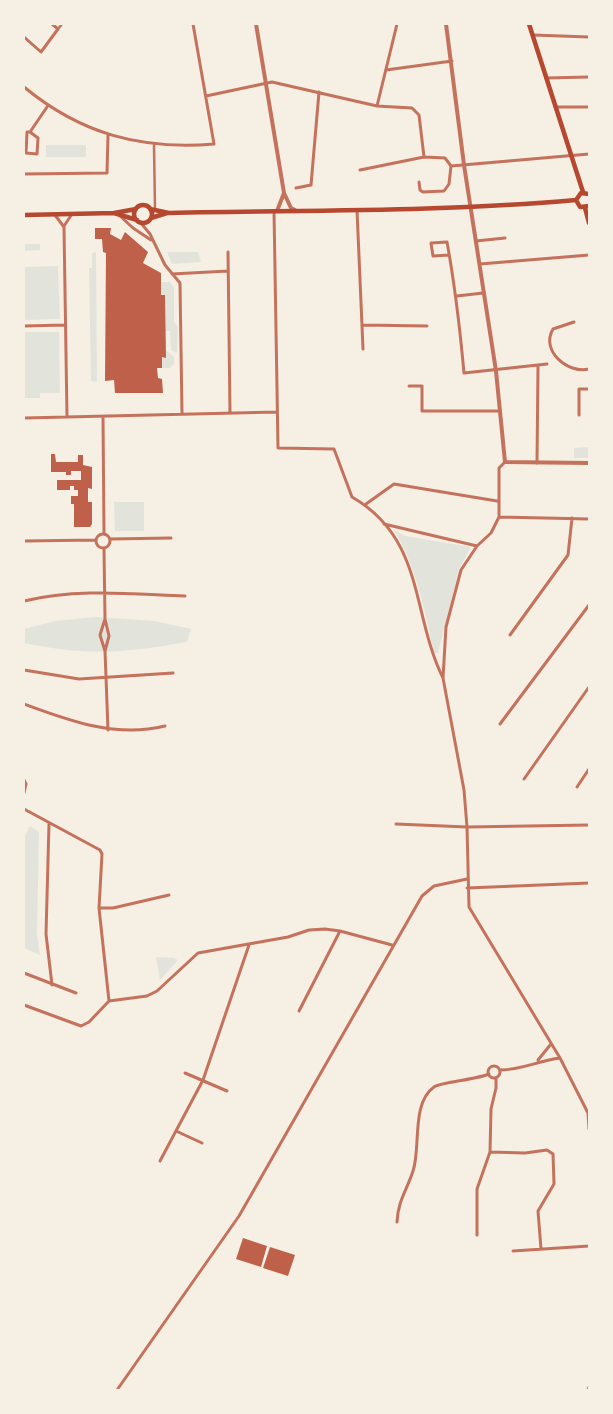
<!DOCTYPE html>
<style>
body{margin:0}
#map{position:relative;width:613px;height:1414px;overflow:hidden;background:#f6efe4;font-family:"Exo 2",sans-serif}
canvas{display:block}
.frame{position:absolute;inset:0;border:25px solid #f6efe4;pointer-events:none}
</style>
<div id="map">
<canvas width="613" height="1414"></canvas>
<div class="frame"></div>
</div>
<script>
const g = document.querySelector('canvas').getContext('2d');
g.lineJoin = 'round';
function fillPath(path, color) { g.fillStyle = color; g.fill(path, 'evenodd'); }
function stroke(path, color, width, dash) { g.strokeStyle = color; g.lineWidth = width; g.lineCap = dash ? 'butt' : 'round'; g.setLineDash(dash || []); g.stroke(path); }
const green = new Path2D(`
 M46,145H86V157H46Z
 M24,244H40V250L24,251Z
 M96,252L97,382L91,381L89,268H92V253Z
 M167,252H198L201,262L172,264Z
 M58,266L60,319L24,320V267Z
 M161,282H170L174,288V322L178,327L177,353L171,350L170,331H165V295H161Z
 M24,332H59L60,393H40V398H24Z
 M166,350L174,357V364L170,368H162V357L166,358Z
 M589,447V458H574V448Z
 M114,502H144V531H115Z
 M394,530L405,536L471,547L459,569L438,653H434C425,612 416,566 394,530Z
 M96,617L155,621L191,629L187,642C125,653 86,656 24,643V629L55,621Z
 M30,826L39,832L37,934L40,955L24,948V837Z
 M156,957L173,958L178,960L160,980Z`);
const building = new Path2D(`
 M95,228H111L110,234L121,240L125,232L148,252L143,263L161,273V295H165L166,358L162,357V368H157L158,378L162,379L163,393H115L114,380L105,381L106,253L103,252L102,239H95Z
 M51,454H55L56,462H78V455H83V465L92,467V489L88,488V502H92V524L90,527H74V504H71V496H78V490H74V486H70V490H57V480H81V471H71V475H66V472H51Z
 M243,1238L267,1246L261,1267L236,1259Z
 M270,1247L295,1255L288,1276L263,1268Z`);
const pedestrian = new Path2D(`
 M58,29L62,24
 M154,145L155,210`);
const minor = new Path2D(`
 M533,35L589,37
 M24,37L41,52L58,29L52,24
 M386,70L452,61
 M546,78L589,77
 M24,87C81,134 141,150 214,144L193,24
 M206,96L272,82L377,106L412,108L419,115L424,157
 M377,106L397,24
 M555,107H589
 M30,132L38,138L37,154L26,153L27,132H30L47,107
 M360,170L424,157L445,158L451,166L589,154
 M24,174L107,173L108,135
 M419,182L420,190L423,192L444,191L449,184L451,166
 M296,188L311,185L319,92
 M357,210L363,349
 M274,211L278,448L334,449L352,497C425,539 411,613 443,678
 M55,215L64,227L67,417
 M119,215L133,228L151,240
 M140,222L150,234L165,265L180,283L182,414
 M64,226L72,214
 M476,241L505,238
 M228,252L230,413
 M449,255L433,256L431,243L447,242C455,286 460,329 464,373L547,364
 M480,264L589,255
 M172,274L228,271
 M457,296L483,293
 M574,322L553,329C540,351 568,374 589,369
 M363,325L427,326
 M24,326L65,325
 M409,386H422V411H500
 M579,415V389H589
 M103,417L104,533
 M24,418L277,412
 M537,463L538,366
 M366,504L394,484L497,501
 M499,517L491,533L477,546L461,570L446,627L443,678L464,790L467,827L469,907L560,1058L588,1113L589,1129
 M499,517L589,519
 M499,517V468L505,462
 M384,524L477,546
 M96 541a7 7 0 1 1 14 0a7 7 0 1 1-14 0Z
 M110,539L171,538
 M24,541L96,540
 M104,548L105,619L109,636L105,651L108,730
 M24,601C77,588 131,594 185,596
 M105,619L100,635L105,651
 M510,635L568,555L572,518
 M24,670L79,679L173,673
 M24,704C70,721 115,738 165,726
 M500,724L589,605
 M524,779L589,687
 M24,780L26,784L24,793
 M577,787L589,769
 M24,809L100,850L102,854L99,908L109,1001
 M49,824L46,934L52,985
 M396,824L467,827L589,825
 M467,888L589,883
 M99,908H113L169,895
 M24,973L76,993
 M24,1005L81,1026L89,1022L109,1001L147,996L157,991L198,953L288,937L309,930L325,929L340,931L392,945
 M299,1011L340,931
 M538,1060L551,1044
 M488 1072a6 6 0 1 1 12 0a6 6 0 1 1-12 0Z
 M500,1070C521,1070 538,1061 560,1058
 M185,1073L227,1091
 M176,1131L202,1143
 M490,1152L525,1153L547,1150L553,1154L554,1184L538,1211L541,1249
 M160,1161L203,1080L249,945
 M397,1222C398,1200 407,1190 413,1171C421,1148 411,1103 434,1087C441,1082 475,1080 489,1074
 M477,1235V1189L490,1152L491,1109L496,1088V1078
 M513,1251L589,1246
 M117,1390L239,1216L422,896L434,886L467,879
 M588,1390L589,1387`);
const tertiary = new Path2D(`
 M256,24L284,193L291,208L295,210
 M446,24L464,165L496,371L505,462L589,463
 M277,211L284,193`);
const secondary = new Path2D(`
 M529,24L583,192
 M589,194L581,193L576,200L580,207L589,206
 M134 214a9 9 0 1 1 18 0a9 9 0 1 1-18 0Z
 M585,208L589,223
 M150,209L169,213C304,210 441,212 576,200
 M114,213L137,220
 M24,215L114,213L136,209
 M151,218L167,213`);
fillPath(green, '#e2e4dc');
fillPath(building, '#bf614a');
stroke(pedestrian, '#c5725c', 2.5);
stroke(minor, '#c5725c', 3);
stroke(tertiary, '#c5725c', 4);
stroke(secondary, '#b5482f', 4.5);
</script>
